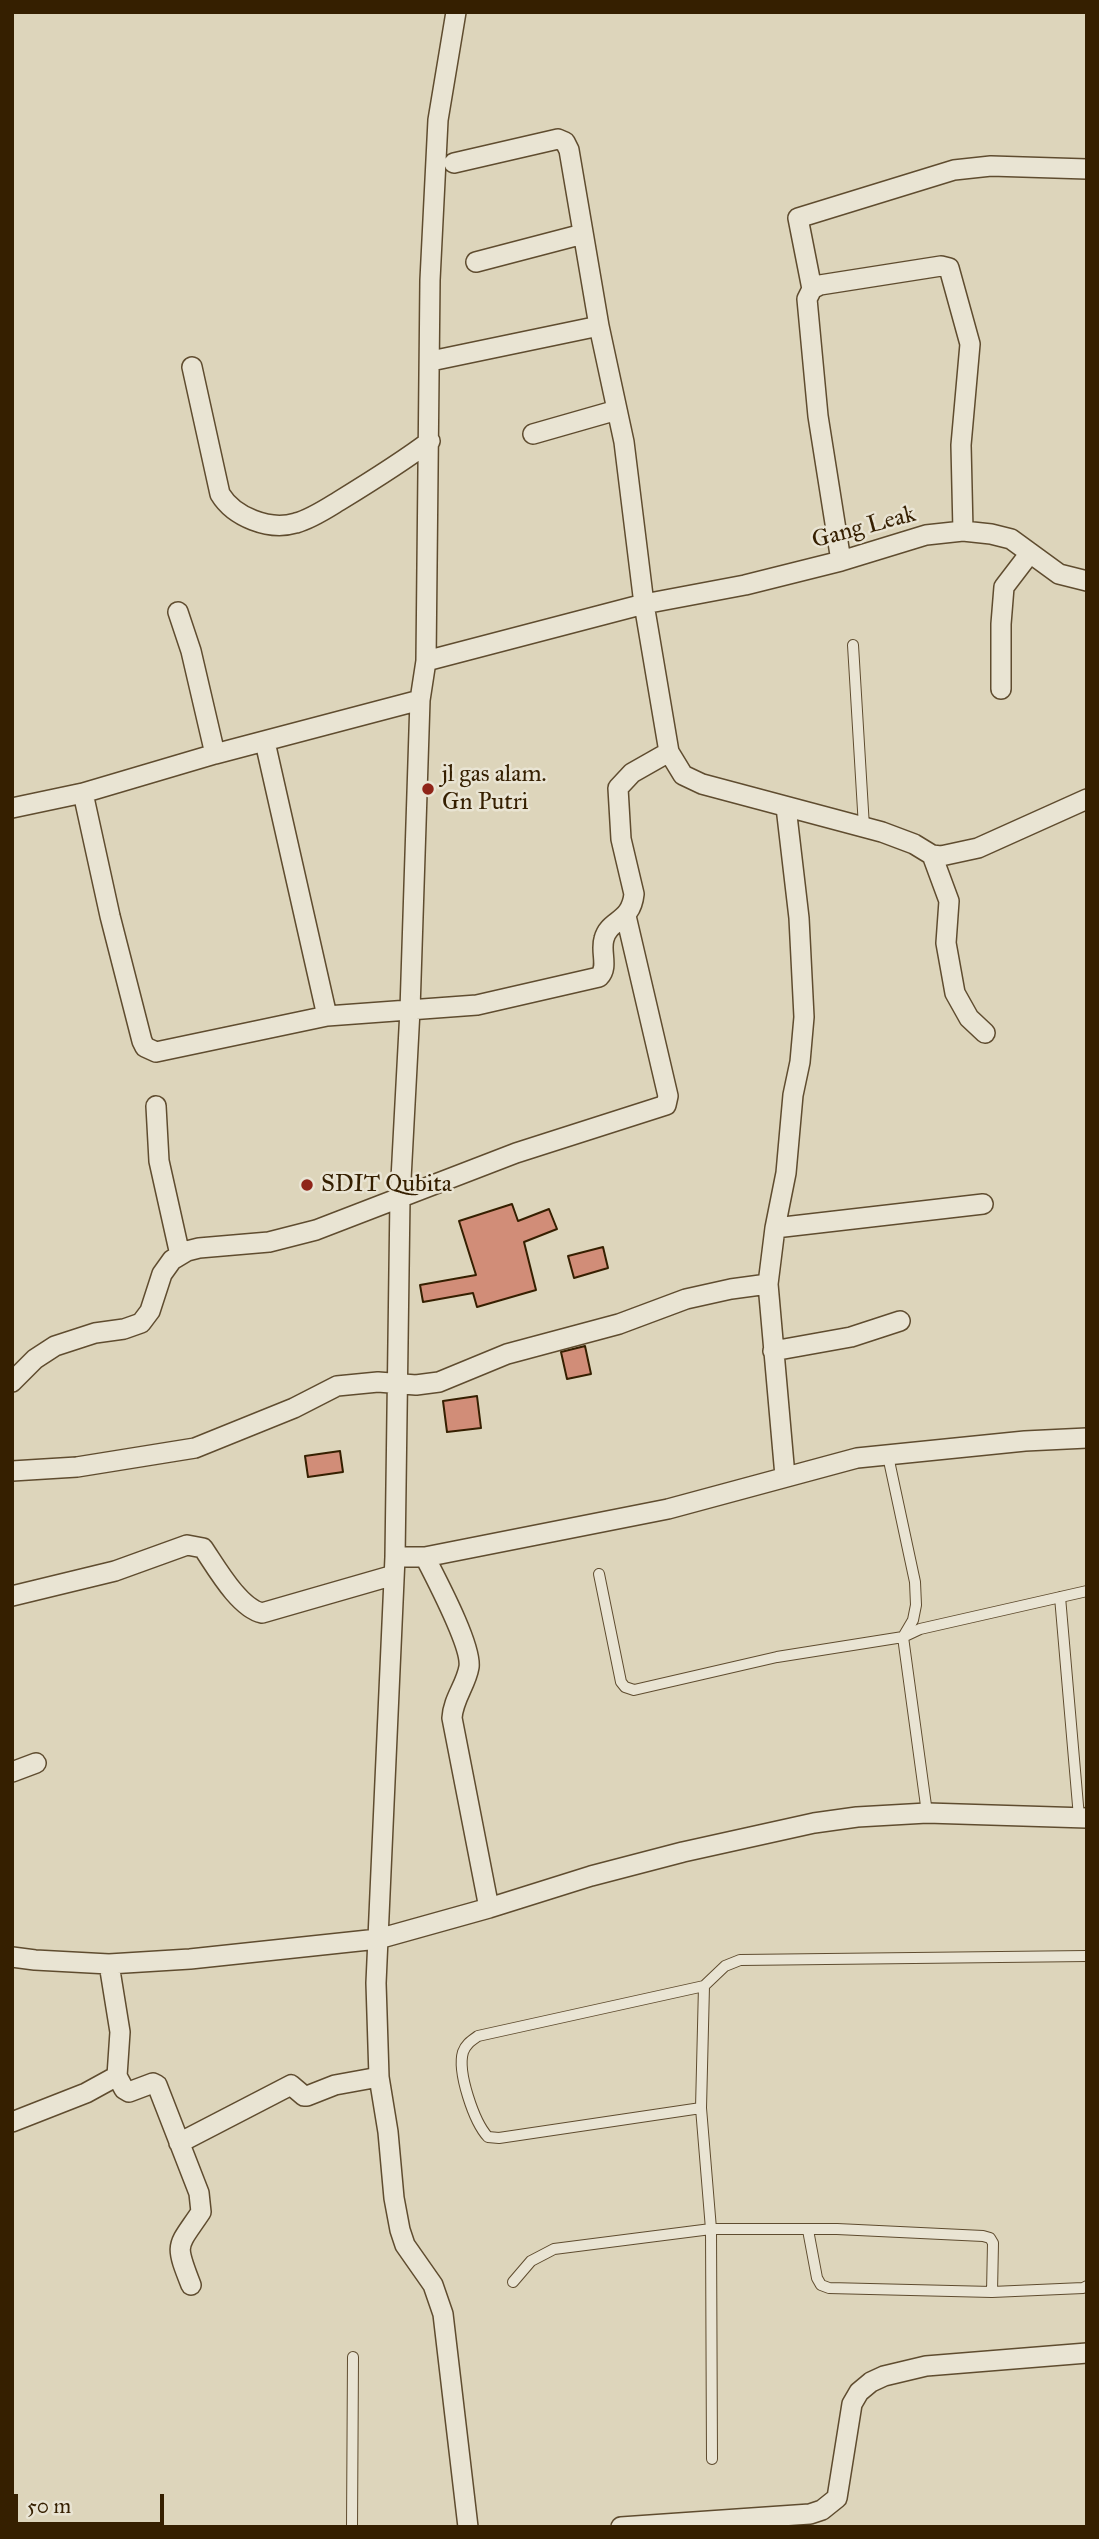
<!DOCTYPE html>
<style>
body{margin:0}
#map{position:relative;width:1099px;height:2539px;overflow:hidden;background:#ddd5bb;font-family:"IM FELL Great Primer",serif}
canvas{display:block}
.frame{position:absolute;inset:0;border:14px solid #351f00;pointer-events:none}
.scale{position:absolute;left:14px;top:2494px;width:150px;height:32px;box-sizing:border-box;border:4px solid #351f00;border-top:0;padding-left:9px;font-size:21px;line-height:24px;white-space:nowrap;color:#351f00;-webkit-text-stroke:5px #e9e4d3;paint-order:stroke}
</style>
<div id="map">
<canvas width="1099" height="2539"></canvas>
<div class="frame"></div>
<div class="scale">50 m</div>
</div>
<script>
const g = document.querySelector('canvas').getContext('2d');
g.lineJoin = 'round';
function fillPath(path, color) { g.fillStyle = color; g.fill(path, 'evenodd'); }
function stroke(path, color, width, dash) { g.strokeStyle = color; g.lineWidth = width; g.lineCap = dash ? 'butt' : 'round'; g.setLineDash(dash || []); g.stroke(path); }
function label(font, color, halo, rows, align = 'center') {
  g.font = font + ' "IM FELL Great Primer",serif'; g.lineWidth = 5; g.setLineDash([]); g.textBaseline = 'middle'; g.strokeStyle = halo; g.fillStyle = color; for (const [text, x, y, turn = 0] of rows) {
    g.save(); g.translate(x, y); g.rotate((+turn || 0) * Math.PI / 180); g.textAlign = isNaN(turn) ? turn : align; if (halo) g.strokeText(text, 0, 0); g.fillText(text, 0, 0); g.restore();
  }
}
const building = new Path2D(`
 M512,1204L518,1221L549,1209L557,1229L524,1242L536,1290L477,1307L473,1293L423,1302L420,1285L476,1275L459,1221Z
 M603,1247L608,1268L574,1278L568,1256Z
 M585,1346L591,1374L567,1379L561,1352Z
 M477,1396L481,1428L447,1432L443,1401Z
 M340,1451L343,1472L308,1477L305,1456Z`);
const service = new Path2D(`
 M853,645L864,827
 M888,1456L915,1582L916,1605L913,1620L903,1637L927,1813
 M599,1574L621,1682L625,1687L634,1690L777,1657L903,1637L920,1629L1087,1591
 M1060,1597L1079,1817
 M704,1986L478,2036C471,2041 466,2044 463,2052C457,2072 474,2122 488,2137L499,2138L701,2108L711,2229H837L983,2236L990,2238L993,2243L992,2292L1083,2288L1087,2286
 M701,2108L704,1986L725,1966L740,1960L1087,1956
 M808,2230L817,2278L821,2285L829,2288L992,2292
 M513,2282L531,2261L554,2249L711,2229L712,2459
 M352,2527L353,2357`);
const minor = new Path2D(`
 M456,12L438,120L430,280L426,661L420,700L410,1010L400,1198L395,1557L376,1983L379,2077L388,2132L394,2198L400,2230L405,2245L433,2285L443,2314L468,2527
 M454,163L558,139L565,142L569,150L599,326L624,442L644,604L669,752L683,775L702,784L882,832L914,844L932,855L941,856L978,848L1087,799
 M476,262L583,234
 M812,289L798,218L954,170L991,166L1087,169
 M431,361L599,326
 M192,367L220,494C234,517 269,531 296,523C311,519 326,509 339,501C370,482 401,463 430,441
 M533,434L617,410
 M841,561L818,416L807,299L812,289L820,285L941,266L949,268L970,344L961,445L963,531
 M178,612L191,651L215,754
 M426,661L644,604L745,585L841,561L926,535L963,531L991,534L1011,539L1059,574L1087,581
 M1001,689V624L1004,587L1030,553
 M265,742L327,1016
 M83,793L110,916L142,1041L145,1047L156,1052L327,1016L477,1005L599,977C609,967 600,952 604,939C609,919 631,923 634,894L621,839L618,788L632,773L669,752
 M12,808L83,793L215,754L420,700
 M932,855L949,901L946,943L955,993L969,1018L985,1033
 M156,1106L159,1161L180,1255
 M775,1228L983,1204
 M773,1351L851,1337L900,1321
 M12,1382L35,1359L55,1346L95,1333L124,1329L141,1323L150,1311L162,1274L172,1260L187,1251L199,1248L269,1242L316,1230L516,1153L666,1105L668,1096L626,916
 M12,1471L77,1467L195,1448L294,1408L337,1386L378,1382L416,1385L439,1382L507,1354L619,1324L686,1299L731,1289L768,1284
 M785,1476L768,1284L775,1228L786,1173L793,1095L800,1062L804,1017L799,918L786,807
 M395,1557H425L668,1509L857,1458L1025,1441L1087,1438
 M425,1557C436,1579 472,1646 469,1667C466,1685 453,1699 452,1718L489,1908
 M12,1596L115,1571L187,1545L203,1548C216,1567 239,1608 262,1613L394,1575
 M12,1772L36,1763
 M12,1957L35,1960L109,1964L190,1959L378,1939L489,1908L591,1876L683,1852L814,1823L857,1817L927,1813L1087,1818
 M117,2076L124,2089L129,2092L153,2083L157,2085L199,2193L201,2212C177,2248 174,2242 191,2285
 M12,2122L86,2093L117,2076L120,2032L109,1964
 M179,2143L291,2085L304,2096H307L335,2085L379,2077
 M621,2527L810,2514L822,2510L837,2498L852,2404L859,2392L871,2382L884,2376L926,2366L1087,2353`);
const markers = [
 [428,789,7,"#8f2418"],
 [307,1185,7,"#8f2418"]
];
const streetNames = [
 ["Gang Leak",864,528,-15]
];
const poiNames = [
 ["jl gas alam.",442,775],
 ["Gn Putri",442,803],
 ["SDIT Qubita",321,1185]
];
fillPath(building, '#d18d78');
stroke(building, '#351f00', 2);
stroke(service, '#5f4c2f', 12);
stroke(minor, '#5f4c2f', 22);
stroke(service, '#e9e4d3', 10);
stroke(minor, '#e9e4d3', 19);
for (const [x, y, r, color] of markers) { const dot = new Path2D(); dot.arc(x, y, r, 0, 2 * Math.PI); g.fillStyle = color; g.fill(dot); stroke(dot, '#e9e4d3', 2.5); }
label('24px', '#351f00', '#e9e4d3', streetNames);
label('24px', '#351f00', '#e9e4d3', poiNames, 'left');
</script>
